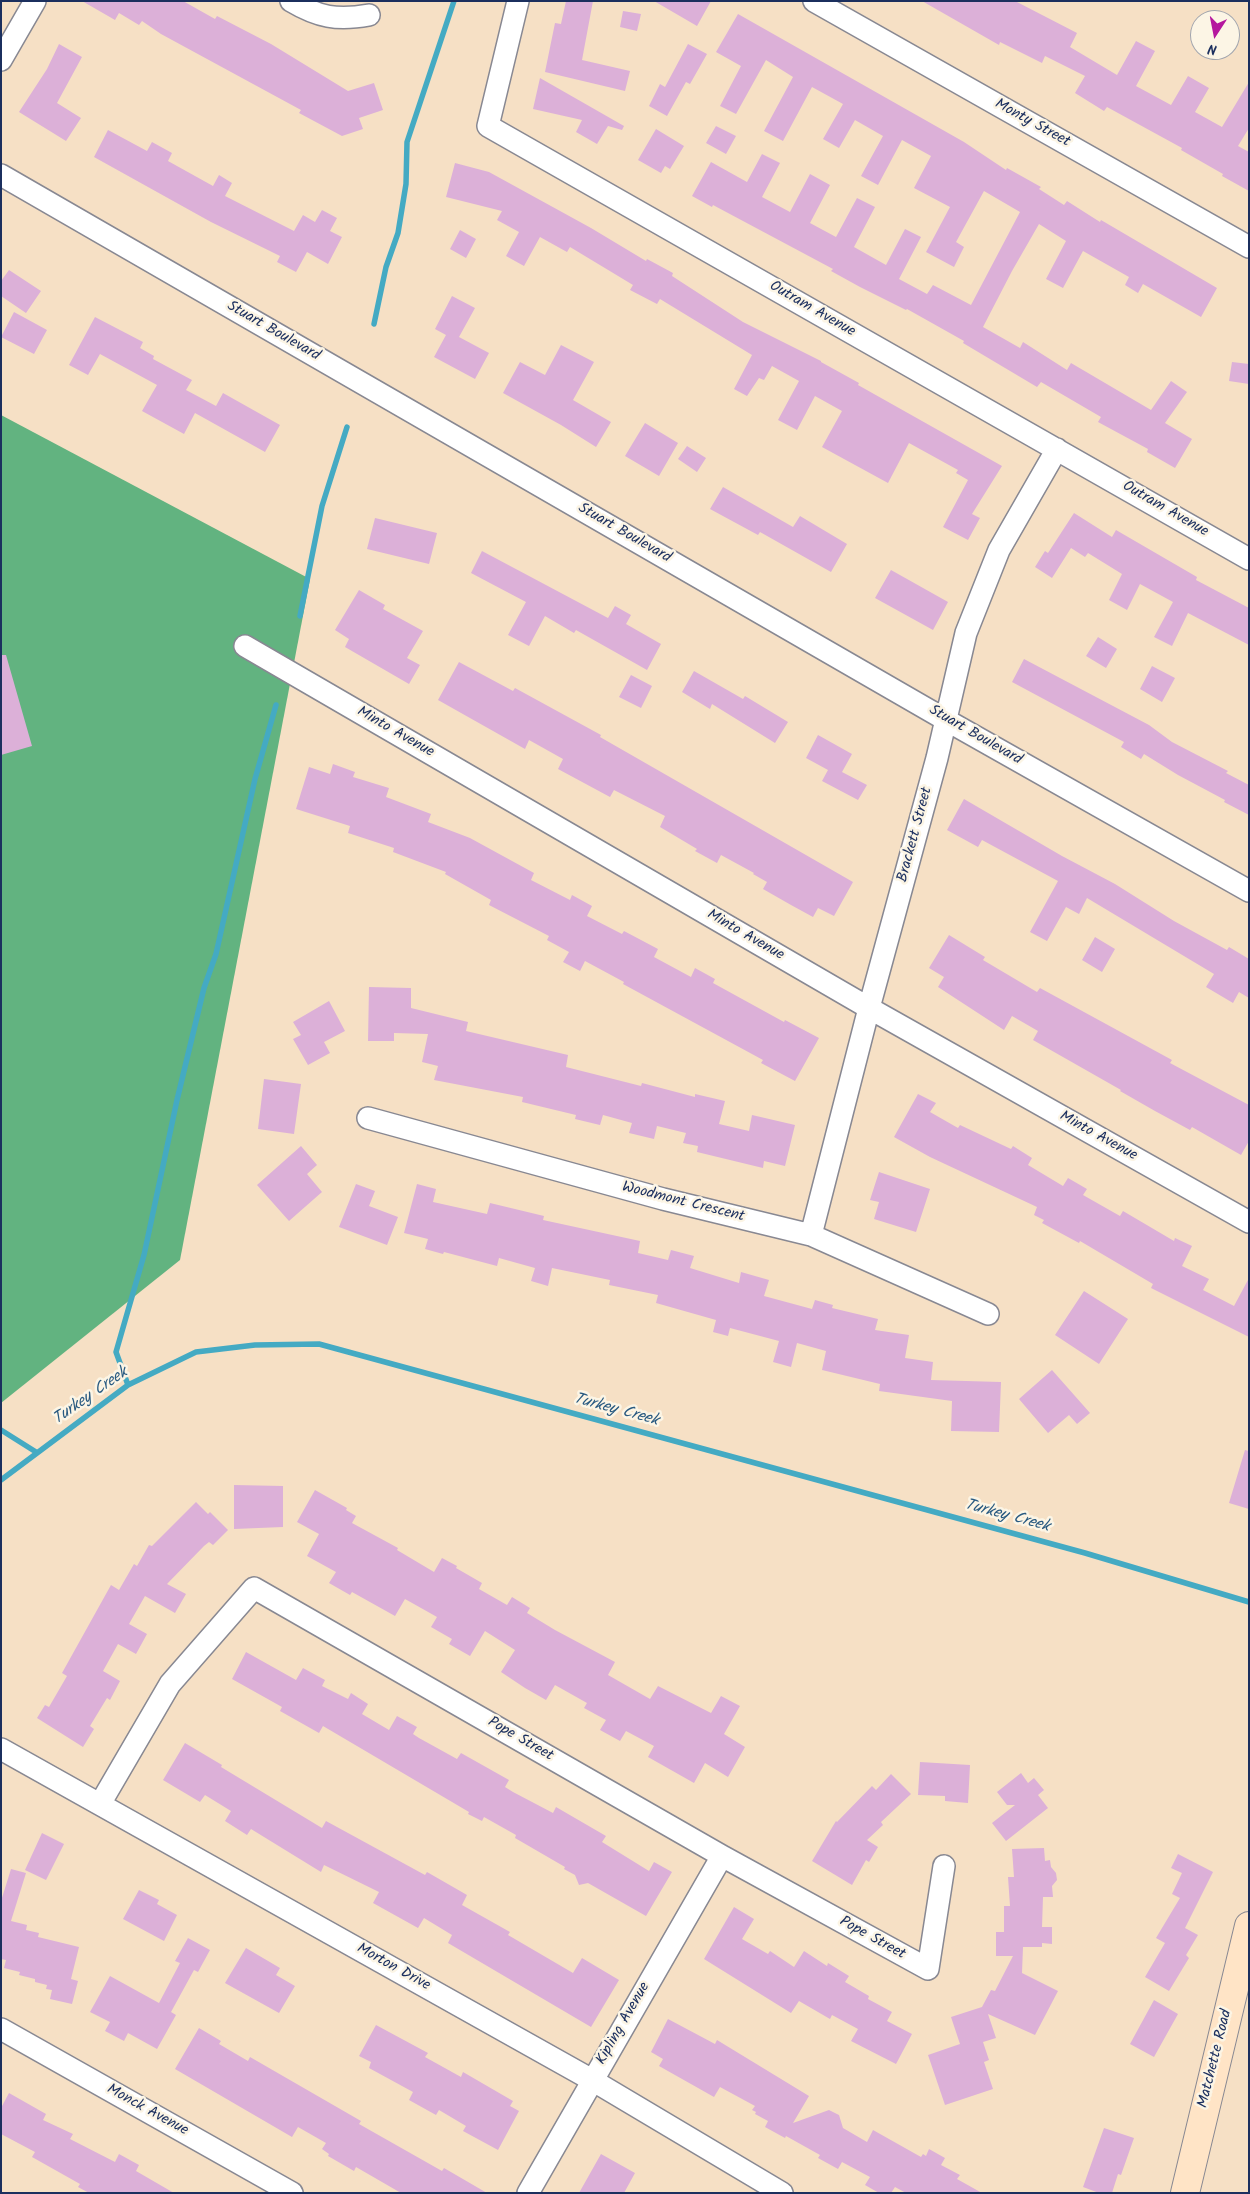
<!DOCTYPE html>
<style>
body{margin:0}
#map{position:relative;width:1250px;height:2194px;overflow:hidden;background:#f6e0c5;font-family:Kalam,sans-serif}
canvas{display:block}
.frame{position:absolute;inset:0;border:2px solid #1b2f5e;pointer-events:none}
.north{position:absolute;left:1190px;top:10px;width:50px;height:50px;box-sizing:border-box;background:#fcf5e5;border:1px solid #a2a6af;border-radius:50%;rotate:191deg;font-size:14px;font-weight:700;line-height:20px;text-align:center;color:#1b2f5e}
.north::after{content:'';display:block;margin:auto;width:18px;height:22px;background:#b5179e;clip-path:polygon(50% 0,100% 100%,50% 72%,0 100%)}
</style>
<div id="map">
<canvas width="1250" height="2194"></canvas>
<div class="frame"></div>
<div class="north">N</div>
</div>
<script>
const g = document.querySelector('canvas').getContext('2d');
g.lineJoin = 'round';
function fillPath(path, color) { g.fillStyle = color; g.fill(path, 'evenodd'); }
function stroke(path, color, width, dash) { g.strokeStyle = color; g.lineWidth = width; g.lineCap = dash ? 'butt' : 'round'; g.setLineDash(dash || []); g.stroke(path); }
function label(font, color, halo, rows, align = 'center') {
  g.font = font + ' Kalam,sans-serif'; g.lineWidth = 5; g.setLineDash([]); g.textBaseline = 'middle'; g.strokeStyle = halo; g.fillStyle = color; for (const [text, x, y, turn = 0] of rows) {
    g.save(); g.translate(x, y); g.rotate((+turn || 0) * Math.PI / 180); g.textAlign = isNaN(turn) ? turn : align; if (halo) g.strokeText(text, 0, 0); g.fillText(text, 0, 0); g.restore();
  }
}
const forest = new Path2D(`
 M1,415L310,579L180,1260L1,1403Z`);
const stream = new Path2D(`
 M374,324L386,267L398,233L406,184L407,142L454,1
 M300,616L322,506L347,427
 M128,1385L116,1352L144,1255L177,1100L204,988L216,954L255,779L276,705
 M1,1430L36,1452
 M1,1480L128,1385L196,1352L255,1345L319,1344L1085,1553L1249,1602`);
const building = new Path2D(`
 M82,1H183L215,19L217,16L271,44L348,91L374,83L383,110L359,118L363,129L342,136L299,113L301,110L161,34L142,21L139,25L119,13L115,20Z
 M566,1H593L582,60L630,71L625,91L545,72L555,23L561,24Z
 M654,1H711L697,26Z
 M922,1H1015L1077,33L1070,47L1117,75L1136,41L1155,51L1136,86L1171,105L1188,76L1209,88L1195,112L1222,127L1249,82V128L1238,146L1249,152V191L1222,176L1223,174L1181,150L1182,148L1107,107L1104,111L1075,93L1085,76L1045,56L1042,63L1000,42L999,45Z
 M623,11L641,14L637,31L620,27Z
 M738,14L964,142L1006,170L1007,168L1041,187L1039,189L1064,205L1067,201L1100,222L1101,220L1217,288L1201,317L1143,284L1138,293L1125,285L1129,277L1083,251L1063,288L1046,279L1066,241L1039,224L1012,271L983,327L1020,348L1023,342L1067,370L1071,363L1151,410L1171,381L1187,392L1165,423L1192,439L1175,468L1147,452L1148,449L1098,422L1101,417L1041,382L1037,387L963,343L964,341L907,309L906,310L860,287L831,271L833,269L713,205L712,207L692,196L711,162L747,182L762,154L780,163L762,197L790,212L810,174L830,185L810,223L836,237L857,198L875,207L854,247L886,265L905,229L921,237L899,279L927,294L933,285L971,305L1020,212L984,191L956,242L964,247L954,267L926,252L950,207L914,188L931,156L902,140L878,185L861,176L883,136L855,120L839,148L823,139L843,104L812,87L783,141L764,131L793,77L766,60L736,114L720,106L741,66L716,52Z
 M59,44L82,57L57,103L81,118L66,141L19,112L47,69Z
 M688,44L707,54L690,84L686,82L667,116L649,106L660,84L665,87Z
 M540,78L624,126L622,130L608,126L597,144L576,132L582,120L533,109Z
 M716,126L736,136L726,154L706,143Z
 M656,129L684,146L670,169L665,166L661,173L638,160Z
 M108,130L147,151L152,142L172,153L168,161L213,186L219,175L232,183L225,196L294,231L303,215L315,222L322,210L337,218L330,231L342,237L328,264L307,252L296,272L277,262L280,256L211,222L94,157Z
 M455,163L489,172L591,228L646,261L647,259L673,273L672,276L743,322L821,361V362L859,383L858,385L1002,466L972,514L980,518L968,540L943,527L968,480L956,473L958,470L909,443L888,483L822,447L842,411L815,396L797,430L778,420L799,381L772,366L764,380L759,378L747,396L734,389L752,355L660,299L657,304L630,290L633,285L570,247L567,252L540,237L524,266L506,256L519,232L497,220L502,211L446,197Z
 M460,230L476,239L466,258L450,249Z
 M9,270L41,291L26,313L1,296V281Z
 M452,296L475,308L459,337L489,353L475,379L434,357L446,335L435,329Z
 M14,312L47,330L34,354L1,337Z
 M95,317L143,342L140,348L154,356L153,359L192,380L186,390L216,406L223,393L280,425L265,452L195,413L184,434L142,411L157,385L100,354L88,375L69,365Z
 M561,345L594,362L573,400L611,422L596,447L561,425L503,393L520,362L545,375Z
 M1232,362L1249,364V384L1229,381Z
 M645,423L678,443L659,476L625,456Z
 M687,446L706,458L697,472L678,459Z
 M723,487L793,527L800,516L847,544L831,572L760,532L758,535L710,509Z
 M1074,513L1112,537L1116,530L1197,577L1196,580L1249,608V645L1188,613L1172,646L1154,637L1173,602L1140,584L1127,610L1109,600L1122,574L1088,553L1085,557L1071,548L1052,578L1035,567L1045,551L1048,553Z
 M375,518L437,533L429,564L367,549Z
 M482,551L608,618L615,606L631,615L626,624L661,644L647,670L576,630L574,633L545,616L529,646L508,635L526,602L471,573Z
 M891,570L948,602L933,630L875,598Z
 M359,590L385,605L383,609L423,631L407,658L420,665L409,684L345,647L349,639L335,630Z
 M1098,637L1117,649L1106,668L1086,656Z
 M1,655H6L32,746L1,755Z
 M1024,659L1149,725L1172,742L1228,771L1226,773L1249,785V815L1224,802L1225,800L1178,775L1144,754L1141,759L1121,747L1124,742L1012,682Z
 M459,662L513,691L515,688L601,735L600,737L853,882L834,916L818,908L813,917L791,905L763,889L767,882L753,874L754,873L721,855L717,863L695,851L697,849L660,827L665,816L614,790L610,797L558,769L563,759L529,740L525,749L438,700Z
 M1152,666L1175,678L1162,702L1140,689Z
 M694,671L743,699L745,696L788,722L775,743L712,704L710,709L682,692Z
 M631,675L652,686L641,708L619,697Z
 M818,735L852,754L842,772L867,785L858,800L822,781L828,770L806,758Z
 M333,764L355,772L353,777L389,788L386,797L431,814L428,822L470,838L534,873L531,880L570,900L572,895L592,906L587,916L622,934L624,931L658,949L654,957L691,977L695,968L715,979L713,983L784,1022L785,1020L819,1038L795,1081L761,1063L763,1060L623,984L624,982L585,961L580,971L563,962L569,952L547,940L549,936L489,905L491,900L445,874L446,872L393,852L394,848L348,833L350,826L296,809L309,767L330,774Z
 M964,799L1062,856L1115,884L1174,921L1227,950L1229,947L1249,959V998L1239,992L1233,1003L1206,987L1214,974L1087,898L1079,914L1066,907L1047,941L1030,932L1058,881L982,840L978,847L947,830Z
 M949,935L985,957L983,960L1037,992L1040,988L1172,1060L1170,1063L1249,1105V1141L1241,1155L1192,1127L1190,1130L1155,1111L1120,1091L1121,1090L1033,1040L1038,1031L1012,1016L1004,1030L938,987L944,977L929,968Z
 M1095,937L1115,949L1102,972L1082,960Z
 M369,987L411,988V1008L468,1022L466,1031L568,1055L566,1067L641,1086L642,1083L695,1097V1094L725,1101L719,1124L749,1131L752,1115L795,1125L785,1166L764,1161L763,1168L697,1152L698,1146L683,1143L686,1133L657,1126L654,1139L629,1133L632,1123L603,1115L600,1125L575,1119L576,1115L522,1102L523,1097L434,1080L438,1066L422,1062L428,1034L394,1033V1041H368Z
 M329,1001L345,1031L324,1042L330,1053L308,1065L293,1039L301,1035L293,1022Z
 M264,1079L301,1084L294,1134L258,1129Z
 M918,1094L936,1103L930,1112L958,1128L960,1125L1011,1149L1013,1146L1032,1158L1028,1165L1063,1186L1068,1178L1087,1189L1083,1195L1120,1216L1123,1211L1174,1241L1175,1238L1192,1246L1182,1266L1209,1279L1203,1290L1234,1306L1249,1278V1337L1151,1288L1153,1284L1080,1241L1079,1243L1042,1223L1044,1220L1034,1215L1037,1207L930,1157L894,1137Z
 M301,1146L317,1165L307,1174L322,1192L289,1221L257,1185Z
 M879,1172L930,1189L916,1232L874,1219L879,1202L870,1200Z
 M356,1184L375,1191L369,1206L398,1217L387,1245L339,1227Z
 M417,1184L436,1189L433,1202L487,1214L490,1203L544,1216L543,1220L640,1241L638,1253L668,1260L671,1250L694,1256L690,1268L739,1283L741,1272L769,1280L764,1296L812,1309L815,1300L833,1305L832,1308L878,1319L875,1330L909,1335L905,1358L933,1362L931,1380L1001,1382L999,1432L951,1431L952,1401L879,1391L880,1384L822,1370L826,1351L797,1343L791,1367L773,1362L779,1341L730,1328L728,1336L713,1332L716,1320L656,1303L658,1295L609,1285L610,1280L552,1268L548,1286L531,1281L535,1268L499,1258L497,1266L444,1252L443,1254L425,1249L428,1239L404,1233Z
 M1084,1291L1128,1319L1099,1364L1055,1335Z
 M1052,1370L1090,1413L1077,1424L1069,1415L1048,1433L1019,1399Z
 M1245,1450L1249,1451V1509L1229,1503Z
 M234,1485L283,1486V1527L234,1529Z
 M315,1490L347,1508L346,1510L356,1516L352,1523L398,1548L397,1550L434,1572L442,1558L457,1566L456,1568L482,1583L479,1589L507,1605L512,1597L530,1608L527,1613L555,1630L615,1662L608,1675L650,1699L658,1686L711,1713L721,1696L740,1706L724,1734L745,1747L728,1777L705,1763L694,1783L648,1757L654,1746L626,1731L620,1741L600,1730L606,1720L584,1708L587,1703L555,1685L546,1700L525,1688L501,1672L515,1650L485,1631L470,1656L449,1644L452,1639L431,1627L437,1617L405,1599L395,1616L352,1592L350,1595L329,1583L336,1572L307,1556L319,1534L297,1522Z
 M196,1502L208,1514L210,1512L228,1530L213,1545L209,1542L204,1546L167,1584L186,1594L175,1613L145,1596L129,1624L147,1634L136,1654L118,1644L103,1671L120,1681L110,1700L107,1698L90,1726L94,1729L83,1747L37,1718L45,1705L49,1707L67,1676L62,1673L111,1585L119,1590L134,1564L137,1566L149,1545L152,1546Z
 M246,1652L296,1680L303,1668L325,1680L322,1686L348,1699L351,1693L368,1704L362,1714L389,1730L397,1716L417,1727L413,1734L419,1738L457,1759L461,1753L509,1780L505,1787L513,1792L553,1813L556,1807L606,1836L602,1842L649,1871L654,1862L672,1872L646,1916L588,1883L579,1885L575,1875L564,1869L565,1867L515,1838L516,1835L484,1817L482,1821L468,1814L469,1812L323,1726L319,1733L280,1711L282,1707L232,1679Z
 M185,1743L222,1765L221,1767L322,1828L326,1821L425,1875L427,1872L467,1895L462,1905L510,1932L508,1935L573,1973L582,1958L619,1980L591,2027L448,1943L452,1935L424,1918L418,1928L373,1903L379,1892L324,1865L321,1872L251,1829L247,1835L225,1821L231,1811L205,1795L200,1802L163,1780Z
 M920,1762L970,1765L968,1803L945,1801V1796L918,1795Z
 M1021,1773L1028,1783L1034,1778L1044,1790L1038,1795L1048,1808L1006,1841L992,1823L1015,1805H1007L997,1792Z
 M891,1774L911,1794L881,1822L883,1825L867,1840L878,1847L869,1862L866,1860L852,1885L812,1861L836,1821L837,1822L872,1786L876,1790Z
 M42,1833L64,1844L46,1880L25,1870Z
 M1044,1848L1045,1861L1050,1860L1051,1867L1056,1873L1057,1880L1052,1886L1053,1897H1043L1042,1927H1052V1944L1042,1943V1947H1023L1022,1973L1058,1991L1035,2035L988,2014L996,2038L983,2042L989,2060L984,2062L993,2089L945,2105L928,2055L960,2044L951,2017L982,2007L991,1990L995,1991L1013,1956H996V1932H1004V1906H1010L1008,1877H1014L1012,1849Z
 M1178,1854L1213,1872L1185,1928L1198,1935L1186,1955L1189,1958L1169,1991L1145,1977L1165,1943L1156,1938L1180,1898L1172,1894L1182,1873L1171,1868Z
 M11,1869L26,1873L11,1921L27,1925L26,1930L39,1933L38,1937L79,1947L71,1979L78,1981L72,2004L50,1999L52,1990L46,1989L47,1985L35,1982V1979L19,1975L20,1972L4,1968L6,1960L1,1959V1901Z
 M139,1890L159,1900L157,1904L177,1915L164,1941L123,1919Z
 M734,1907L754,1919L742,1939L768,1954L770,1951L794,1967L804,1951L827,1966L828,1963L849,1976L845,1982L869,1996L868,1999L892,2012L887,2021L912,2034L896,2064L851,2041L858,2029L832,2015L830,2019L799,2001L791,2013L704,1959Z
 M188,1938L210,1950L198,1972L194,1970L171,2012L176,2015L157,2049L128,2033L124,2041L105,2031L110,2022L90,2012L110,1976L159,2003L180,1963L175,1961Z
 M246,1948L280,1968L276,1975L295,1986L279,2013L225,1983Z
 M1154,2000L1178,2014L1154,2057L1130,2044Z
 M668,2019L715,2044L717,2040L809,2096L793,2123L829,2110L839,2115L843,2128L867,2142L873,2130L921,2157L923,2154L926,2156L929,2149L945,2158L941,2165L960,2175L957,2179L982,2193H906L895,2187L891,2193H879L865,2185L870,2177L842,2162L838,2169L818,2158L820,2155L786,2136L785,2138L765,2127L768,2121L755,2114L756,2112L752,2110L755,2106L720,2087L714,2097L659,2066L663,2059L651,2052Z
 M376,2025L428,2053L425,2057L461,2077L463,2072L513,2101L510,2106L519,2111L498,2150L463,2131L466,2126L439,2110L436,2115L409,2100L413,2092L369,2068L371,2062L359,2056Z
 M199,2028L221,2041L219,2044L248,2061L250,2057L361,2121L359,2124L442,2171L444,2168L487,2193H401L356,2167L354,2171L328,2156L329,2154L322,2149L326,2143L298,2127L292,2137L175,2069Z
 M9,2093L46,2114L43,2120L73,2134L70,2139L115,2162L119,2154L139,2165L136,2171L174,2193H89L78,2187L80,2184L32,2157L35,2152L1,2134V2108Z
 M1104,2128L1134,2138L1121,2175L1118,2174L1112,2193H1099L1083,2187Z
 M601,2154L635,2173L624,2193H579Z`);
const street = new Path2D(`
 M291,1C318,17 337,21 369,15
 M518,1L488,126L1249,559
 M814,1L1249,247
 M1,60L35,1
 M1,175L946,720L1249,891
 M245,646L869,1008L1249,1222
 M368,1118L663,1199L811,1235L988,1314
 M811,1235L869,1008L937,758L966,633L999,550L1057,449
 M1,1749L592,2080L782,2193
 M100,1804L170,1684L254,1588L722,1856L928,1969L944,1866
 M1,2029L292,2193
 M528,2193L722,1856`);
const secondary = new Path2D(`
 M1185,2193L1249,1926`);
const streetNames = [
 ["Monty Street",1032,124,29],
 ["Outram Avenue",812,310,30],
 ["Stuart Boulevard",273,332,30],
 ["Outram Avenue",1165,510,30],
 ["Stuart Boulevard",624,534,30],
 ["Minto Avenue",395,733,30],
 ["Stuart Boulevard",975,736,30],
 ["Brackett Street",916,835,-75],
 ["Minto Avenue",745,936,30],
 ["Minto Avenue",1098,1137,29],
 ["Woodmont Crescent",683,1203,14],
 ["Pope Street",520,1740,30],
 ["Pope Street",872,1939,29],
 ["Morton Drive",393,1968,29],
 ["Kipling Avenue",624,2024,-60],
 ["Matchette Road",1216,2059,-76],
 ["Monck Avenue",147,2111,29]
];
const waterNames = [
 ["Turkey Creek",91,1397,-35],
 ["Turkey Creek",616,1411,15],
 ["Turkey Creek",1007,1517,15]
];
fillPath(forest, '#62b380');
stroke(stream, '#44aac3', 5.5);
fillPath(building, '#dcb0d8');
stroke(street, '#888892', 24);
stroke(secondary, '#888892', 30);
stroke(street, '#fff', 21);
stroke(secondary, '#ffe4c6', 28);
label('15px', '#1b2f5e', '#fcf5e5', streetNames);
label('italic 16px', '#295a81', '#fcf5e5', waterNames);
</script>
